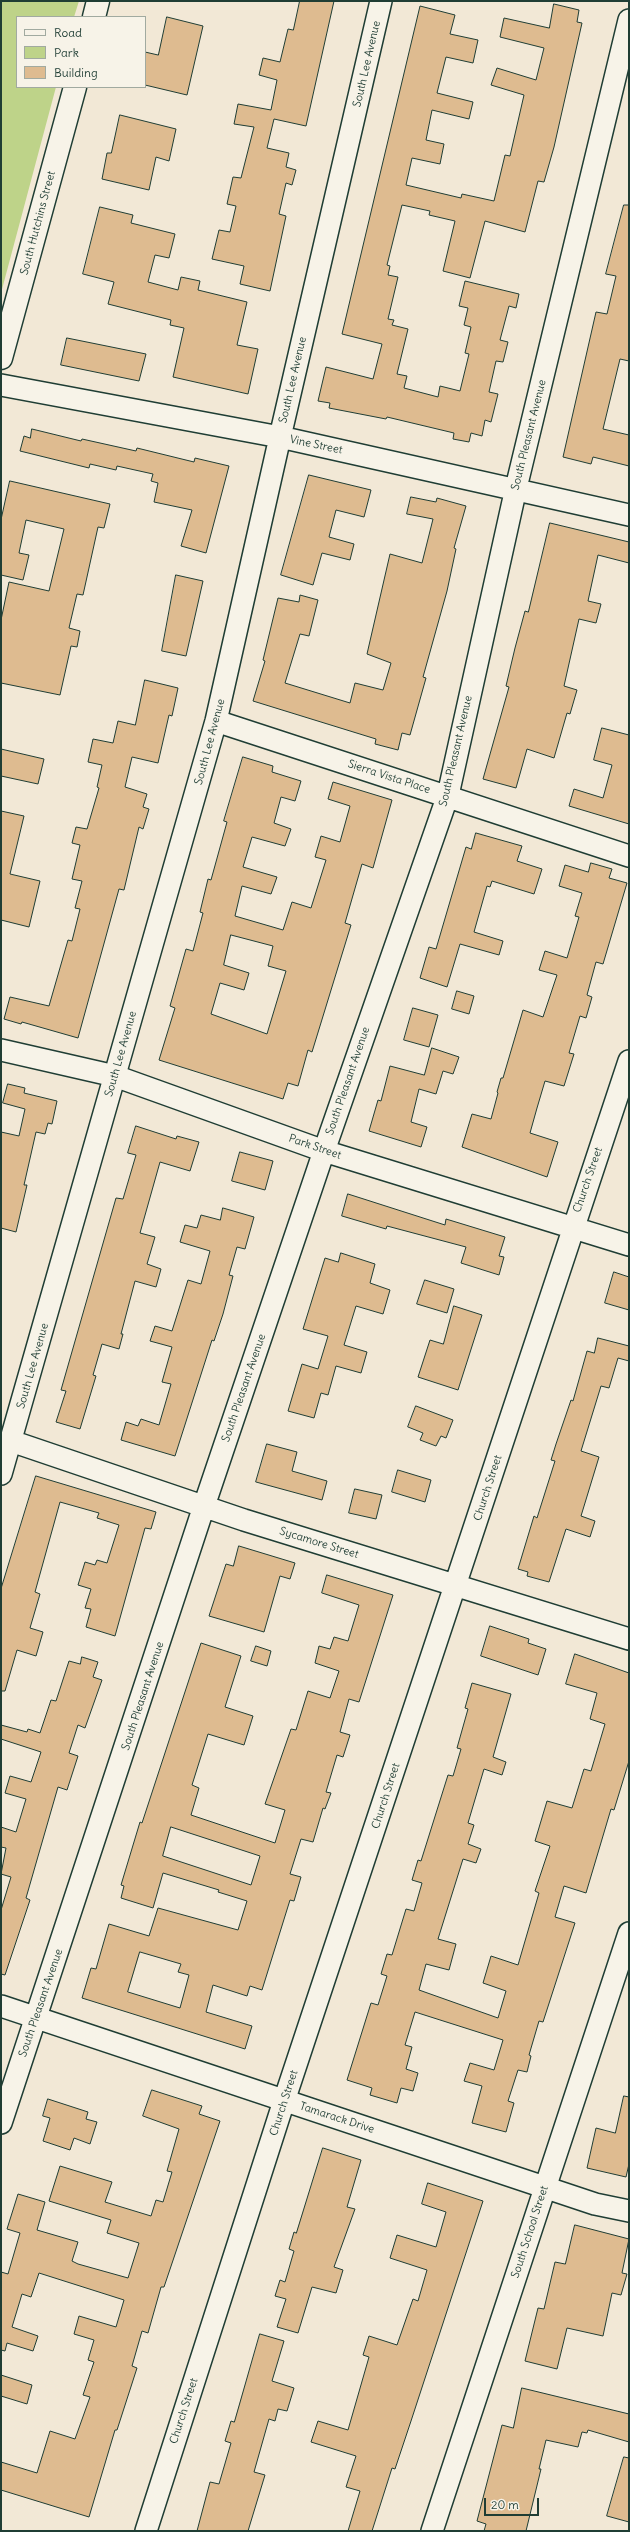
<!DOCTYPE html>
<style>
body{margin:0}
#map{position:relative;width:630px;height:2532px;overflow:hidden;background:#f2e8d6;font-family:Delius,sans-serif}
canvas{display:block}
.frame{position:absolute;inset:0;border:2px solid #1f3d34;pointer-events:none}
.legend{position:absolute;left:16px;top:16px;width:130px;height:72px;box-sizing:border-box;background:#f7f3e8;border:1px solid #a1aaa0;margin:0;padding:5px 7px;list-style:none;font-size:12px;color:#1f3d34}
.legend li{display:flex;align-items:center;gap:8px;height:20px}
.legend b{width:20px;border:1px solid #a1aaa0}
.scale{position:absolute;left:484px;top:2498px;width:55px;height:18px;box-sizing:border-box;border:2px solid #1f3d34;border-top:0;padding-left:5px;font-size:12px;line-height:14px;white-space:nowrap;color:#1f3d34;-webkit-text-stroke:3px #f7f3e8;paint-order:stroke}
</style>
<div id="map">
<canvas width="630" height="2532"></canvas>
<div class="frame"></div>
<ul class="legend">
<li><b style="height:5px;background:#f7f3e8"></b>Road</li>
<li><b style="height:11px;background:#bed389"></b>Park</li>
<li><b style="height:11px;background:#debb90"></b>Building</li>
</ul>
<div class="scale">20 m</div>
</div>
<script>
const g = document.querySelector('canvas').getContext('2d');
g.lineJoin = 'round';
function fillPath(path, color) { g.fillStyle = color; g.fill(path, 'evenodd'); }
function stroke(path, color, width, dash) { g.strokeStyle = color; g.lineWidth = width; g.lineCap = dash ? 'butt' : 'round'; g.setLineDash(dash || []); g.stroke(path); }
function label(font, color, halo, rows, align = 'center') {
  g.font = font + ' Delius,sans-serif'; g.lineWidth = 3; g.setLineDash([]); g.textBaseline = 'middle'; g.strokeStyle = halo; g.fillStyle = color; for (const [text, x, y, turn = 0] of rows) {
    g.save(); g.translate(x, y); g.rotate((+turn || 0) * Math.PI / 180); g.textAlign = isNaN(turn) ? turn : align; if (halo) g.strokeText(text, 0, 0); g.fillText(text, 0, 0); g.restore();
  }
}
const green = new Path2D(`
 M1,1H79L74,17H17V87H56L1,293Z`);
const building = new Path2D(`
 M300,1H334L306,126L274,119L267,148L289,153L286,167L296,170L292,185L286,183L279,214L286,216L270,291L240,284L244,266L212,259L219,230L230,232L236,206L227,204L233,177L241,178L254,127L234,124L238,104L271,110L277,80L259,75L263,58L280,62L288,29L293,30Z
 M554,4L579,10L577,22L582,23L554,147L544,182L538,181L525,232L485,221L470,278L443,271L455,221L429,215L430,211L402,205L387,265L390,266L388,275L398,277L388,319L394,320L392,325L408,329L397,374L407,376L404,388L438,397L440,386L460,391L469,354L465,353L471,327L464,325L468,308L459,306L465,281L519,294L516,308L509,306L500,340L508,342L503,362L496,361L489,392L498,394L491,422L485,420L482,436L471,433L469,442L453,439L454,433L387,417L386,419L329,408L330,403L318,401L326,367L373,379L382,344L342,334L420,6L455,15L450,34L478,40L473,63L446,57L437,93L473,102L469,119L432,110L426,140L444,144L440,164L412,158L406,185L461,198L462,194L494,201L505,155L510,156L524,95L491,85L497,68L536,80L544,48L500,37L504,18L549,28Z
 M167,17L203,26L187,95L145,85V52L158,55Z
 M120,115L176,129L169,161L156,157L149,190L102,179L107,153H111Z
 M624,205H629V361L620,359L603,429L629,435V466L593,457L591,464L563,457L596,312L607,314L616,276L606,274Z
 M100,207L133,215L131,223L175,234L169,258L155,255L148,282L178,290L181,277L200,281L198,290L247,302L237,345L258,349L248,394L173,377L184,328L170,325L171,320L108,304L114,282L83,274Z
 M67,338L146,354L139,381L61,365Z
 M32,429L81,441L82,439L136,451L137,448L194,462L195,458L229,466L206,553L181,546L192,510L154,502L158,483L151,481L153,474L117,466L116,470L90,464L89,468L20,451L24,436L30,438Z
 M309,475L371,490L364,517L336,510L329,537L354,544L350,560L322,553L313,585L281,575Z
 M10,481L110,504L104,528L98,527L83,595L77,594L69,628L80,631L77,647L71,646L60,695L1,683V620L9,582L49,591L64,529L26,520L19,553L29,555L23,580L1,575V520Z
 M411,497L436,502L437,498L466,506L454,548L456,549L447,591L423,677L426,678L410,735L402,733L398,750L375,744L376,739L253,701L265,661L263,660L278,598L299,602L300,595L318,600L309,636L300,634L285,683L350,703L355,683L383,690L391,663L367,654L390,554L422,563L433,519L407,514Z
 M550,523L629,542V563L598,555L588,601L601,604L596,623L579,619L564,686L577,690L570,714L567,713L554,758L527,749L516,788L483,779L509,687L506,686L515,648L525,611L528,612Z
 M176,575L203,581L186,656L162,651Z
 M145,680L178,688L172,716L169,715L158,763L132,757L125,787L147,794L143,807L149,809L143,829L139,827L124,890L119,889L78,1038L22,1022L21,1024L4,1019L10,997L49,1006L68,940L72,941L80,909L75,908L82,881L72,879L80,845L72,843L76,827L87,829L99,788L97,787L102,765L88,762L93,739L113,743L118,721L135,725Z
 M602,728L629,735V824L569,806L574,789L603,798L612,765L594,760Z
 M1,749L44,759L38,784L1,776Z
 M243,757L273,766L272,772L301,781L295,801L281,797L274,823L291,829L285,846L252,837L243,867L277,877L271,894L242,886L235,916L283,930L292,902L311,908L326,860L315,857L321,836L340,842L350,806L328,799L333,782L392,800L373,868L362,864L345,923L351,925L312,1052L308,1050L298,1086L288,1083L283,1099L159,1060L175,1008L170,1006L186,949L193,951L203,913L200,912L208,879L211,880L227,822L224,821ZM231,935L273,946L268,966L286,971L267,1034L211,1014L220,983L244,990L249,973L224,965Z
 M1,811L24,816L10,874L40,881L29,927L1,920Z
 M476,833L522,846L517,861L542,869L534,894L492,881L490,887L487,886L474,932L503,941L499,955L460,944L447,987L420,978L429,947L436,949L466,847L471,849Z
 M591,863L612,869L609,878L627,883L603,964L596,962L587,995L592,997L586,1018L580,1016L569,1053L574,1054L564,1086L545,1081L537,1108L530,1133L558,1142L547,1177L462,1147L472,1114L491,1119L498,1093L497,1092L501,1078H503L523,1010L543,1017L557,975L539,970L545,951L567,958L579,917L575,916L582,893L559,886L565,865L588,872Z
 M457,991L474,996L469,1014L452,1009Z
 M413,1008L438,1015L429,1047L404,1040Z
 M432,1048L459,1057L453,1074L443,1071L436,1094L419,1089L411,1122L427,1127L421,1147L369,1131L378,1100L381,1101L390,1066L424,1075Z
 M8,1084L25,1088L24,1093L57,1101L52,1124L48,1123L45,1134L36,1132L24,1185H27L16,1232L1,1228V1132L19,1136L25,1109L3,1103Z
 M136,1126L176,1139L177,1136L199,1142L190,1171L160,1162L140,1233L155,1237L147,1264L161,1269L156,1287L135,1281L121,1334H123L119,1349L102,1344L93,1375L96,1376L80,1429L56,1422L66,1391L61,1390L116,1198L123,1199L136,1155L128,1153Z
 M240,1152L273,1161L265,1190L232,1181Z
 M348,1194L445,1225L446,1219L505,1237L499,1256L504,1257L499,1275L461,1263L466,1247L387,1226L386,1229L342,1216Z
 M223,1208L254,1217L245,1249L237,1247L229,1275L233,1276L223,1314L214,1341L212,1340L175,1456L121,1440L126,1422L138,1426L141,1419L159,1425L171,1384L162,1382L172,1347L150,1341L155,1326L172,1331L188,1280L201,1284L210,1251L180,1242L185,1225L197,1228L201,1215L220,1220Z
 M341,1253L375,1264L370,1283L390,1290L383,1314L356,1306L344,1345L367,1352L361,1373L336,1366L328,1395L321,1393L314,1418L288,1411L302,1364L318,1369L328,1336L303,1329L325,1258L338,1262Z
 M614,1272L629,1277V1310L605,1303Z
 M425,1280L454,1289L447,1313L417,1304Z
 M454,1306L482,1315L458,1390L418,1377L430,1340L443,1344Z
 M598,1338L629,1346V1361L618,1358L609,1388L601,1386L581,1451L599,1457L581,1516L595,1521L590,1537L566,1529L549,1582L527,1576L528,1572L518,1569L534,1516L537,1518L555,1461L551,1460L556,1444L571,1400L573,1401L587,1351L594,1353Z
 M416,1406L453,1420L446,1438L441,1436L436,1446L420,1440L423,1433L408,1427Z
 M267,1444L297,1452L292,1471L327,1481L322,1500L256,1482Z
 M398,1470L431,1480L425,1502L392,1492Z
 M36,1476L156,1512L151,1529L145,1528L115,1636L86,1627L91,1609L85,1608L91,1589L78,1585L85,1562L95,1565L97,1560L107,1563L119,1525L97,1518L99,1513L60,1502L35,1592L40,1594L30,1628L43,1632L36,1656L17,1650L5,1691H1V1589Z
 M355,1489L382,1495L376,1519L349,1513Z
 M239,1546L295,1563L290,1579L280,1576L264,1632L209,1616L226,1564L233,1566Z
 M327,1575L393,1595L359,1702L349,1699L340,1732L350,1735L343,1757L337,1755L326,1792L331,1793L325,1809L323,1808L313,1842L301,1839L290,1874L301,1877L294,1901L290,1900L262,1990L250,1986L247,1996L213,1985L206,2012L252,2026L245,2049L82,1998L91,1968L96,1969L109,1924L149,1936L158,1908L238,1930L247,1901L218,1892L219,1890L163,1873L153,1908L121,1898L124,1886L121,1885L140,1822L142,1823L201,1643L241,1656L225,1707L253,1716L244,1745L208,1734L192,1785L199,1788L191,1815L275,1843L285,1810L265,1804L291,1729L296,1730L308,1691L330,1698L339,1671L315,1663L319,1646L330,1649L334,1637L348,1641L359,1605L322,1593ZM171,1827L260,1856L251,1885L163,1856ZM140,1952L181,1964L178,1972L189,1975L180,2008L128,1992Z
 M490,1626L529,1639L528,1643L546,1649L538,1675L481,1656Z
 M256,1646L271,1651L267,1666L251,1661Z
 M575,1654L629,1673V1761L614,1810L611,1809L586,1893L564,1886L555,1917L575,1923L543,2022L539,2021L529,2055L531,2056L527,2072L518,2070L508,2101L514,2103L506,2132L472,2123L482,2086L464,2081L470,2063L494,2070L503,2040L415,2012L405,2045L412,2047L406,2069L418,2073L413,2091L401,2088L397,2103L370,2095L372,2088L347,2080L371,2003L378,2005L387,1976L381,1974L387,1954L392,1955L406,1909L414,1911L422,1883L412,1880L418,1860L421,1861L448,1775L453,1776L461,1749L457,1748L468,1709L465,1708L472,1683L511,1694L493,1757L506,1762L502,1775L484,1769L468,1823L474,1825L468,1844L481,1849L476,1863L463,1859L438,1939L456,1944L449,1970L426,1964L419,1990L498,2018L506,1991L483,1983L491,1956L518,1965L539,1893L535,1891L550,1846L535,1841L547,1801L572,1808L584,1769L591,1771L605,1724L590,1719L597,1693L566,1684Z
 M82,1657L98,1662L93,1677L102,1680L85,1728L78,1725L69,1753L78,1756L67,1790L58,1787L26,1898L30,1900L5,1975L1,1974V1910L11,1877L1,1874L6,1848L1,1847V1827L16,1832L26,1799L5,1793L10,1776L31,1782L41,1752L1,1739V1725L27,1732L28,1729L40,1733L51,1700L56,1701L69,1661L80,1664Z
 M152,2090L202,2106L199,2114L220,2121L164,2287H161L148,2333L142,2331L132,2366L137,2368L117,2430H115L89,2517L1,2490V2462L37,2473L50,2431L75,2439L90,2397L83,2395L94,2362L88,2360L94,2340L74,2334L79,2316L116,2327L124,2300L39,2273L31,2297L22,2294L12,2327L38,2336L33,2351L7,2343L5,2351L1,2350V2272L8,2274L20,2233L7,2229L18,2194L45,2202L37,2230L78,2242L72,2261L78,2264L128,2278L139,2243L107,2233L111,2220L49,2201L60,2166L112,2182L105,2202L151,2216L156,2200L163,2202L172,2172L167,2171L179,2129L143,2116Z
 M624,2096L629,2097V2164L626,2177L587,2168L596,2128L615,2133Z
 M48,2099L88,2112L86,2119L97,2122L90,2144L74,2138L70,2150L43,2141L50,2118L43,2116Z
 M323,2148L361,2160L347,2207L355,2209L334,2267L343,2270L336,2293L312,2287L298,2333L277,2327L286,2299L275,2296L280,2280L285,2282L294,2251L289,2249L294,2232L296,2233Z
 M428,2183L483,2201L411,2421L395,2469L392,2468L372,2531H348L360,2491L346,2487L356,2456L311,2442L318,2421L348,2430L369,2357L363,2355L369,2336L397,2345L413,2299L418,2301L427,2270L390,2258L397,2235L436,2247L446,2212L422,2204Z
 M575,2225L629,2239L622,2273L627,2274L621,2295L612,2293L603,2336L567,2328L557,2369L525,2361L538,2308L544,2309L555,2262L565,2264Z
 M260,2334L284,2341L272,2381L294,2388L287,2411L278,2409L275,2421L269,2419L254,2472L265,2475L248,2531H197L210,2482L219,2484L231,2443L225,2441L231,2421L234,2422Z
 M1,2375L32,2385L27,2404L1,2396Z
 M522,2388L629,2414V2442L588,2430L587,2433L582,2432L578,2447L546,2440L539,2469H541L526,2531H484L486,2524L477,2521L502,2425L513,2428Z
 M624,2457L629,2458V2522L607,2516Z`);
const minor = new Path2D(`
 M1,385L280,437L629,515
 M216,721L629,856
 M1,1050L115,1076L324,1151L629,1245
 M11,1441L244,1520L629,1639
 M1,1474L216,721L280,437L381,1
 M1,2006L595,2204L629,2211
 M1,2123L204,1506L324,1151L448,795L516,488L629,20
 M146,2531L284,2101L629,1061
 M432,2531L629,1933`);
const major = new Path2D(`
 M94,17L98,1
 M1,358L75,87`);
const streetNames = [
 ["South Lee Avenue",367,64,-77],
 ["South Hutchins Street",38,223,-75],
 ["South Lee Avenue",293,380,-77],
 ["South Pleasant Avenue",529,435,-76],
 ["Vine Street",316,445,12],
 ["South Lee Avenue",210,742,-75],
 ["South Pleasant Avenue",456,751,-77],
 ["Sierra Vista Place",389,777,18],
 ["South Lee Avenue",121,1054,-74],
 ["South Pleasant Avenue",348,1081,-71],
 ["Park Street",315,1147,19],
 ["Church Street",588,1180,-71],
 ["South Lee Avenue",33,1366,-74],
 ["South Pleasant Avenue",244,1388,-71],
 ["Church Street",488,1488,-72],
 ["Sycamore Street",319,1543,17],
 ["South Pleasant Avenue",143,1696,-72],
 ["Church Street",386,1796,-72],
 ["South Pleasant Avenue",41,2003,-71],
 ["Church Street",284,2103,-72],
 ["Tamarack Drive",337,2118,18],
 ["South School Street",530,2232,-72],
 ["Church Street",184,2411,-72]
];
fillPath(green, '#bed389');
fillPath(building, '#debb90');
stroke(building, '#1f3d34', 1);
stroke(minor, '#1f3d34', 24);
stroke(major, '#1f3d34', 25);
stroke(minor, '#f7f3e8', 21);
stroke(major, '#f7f3e8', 22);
label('11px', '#1f3d34', '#f7f3e8', streetNames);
</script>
